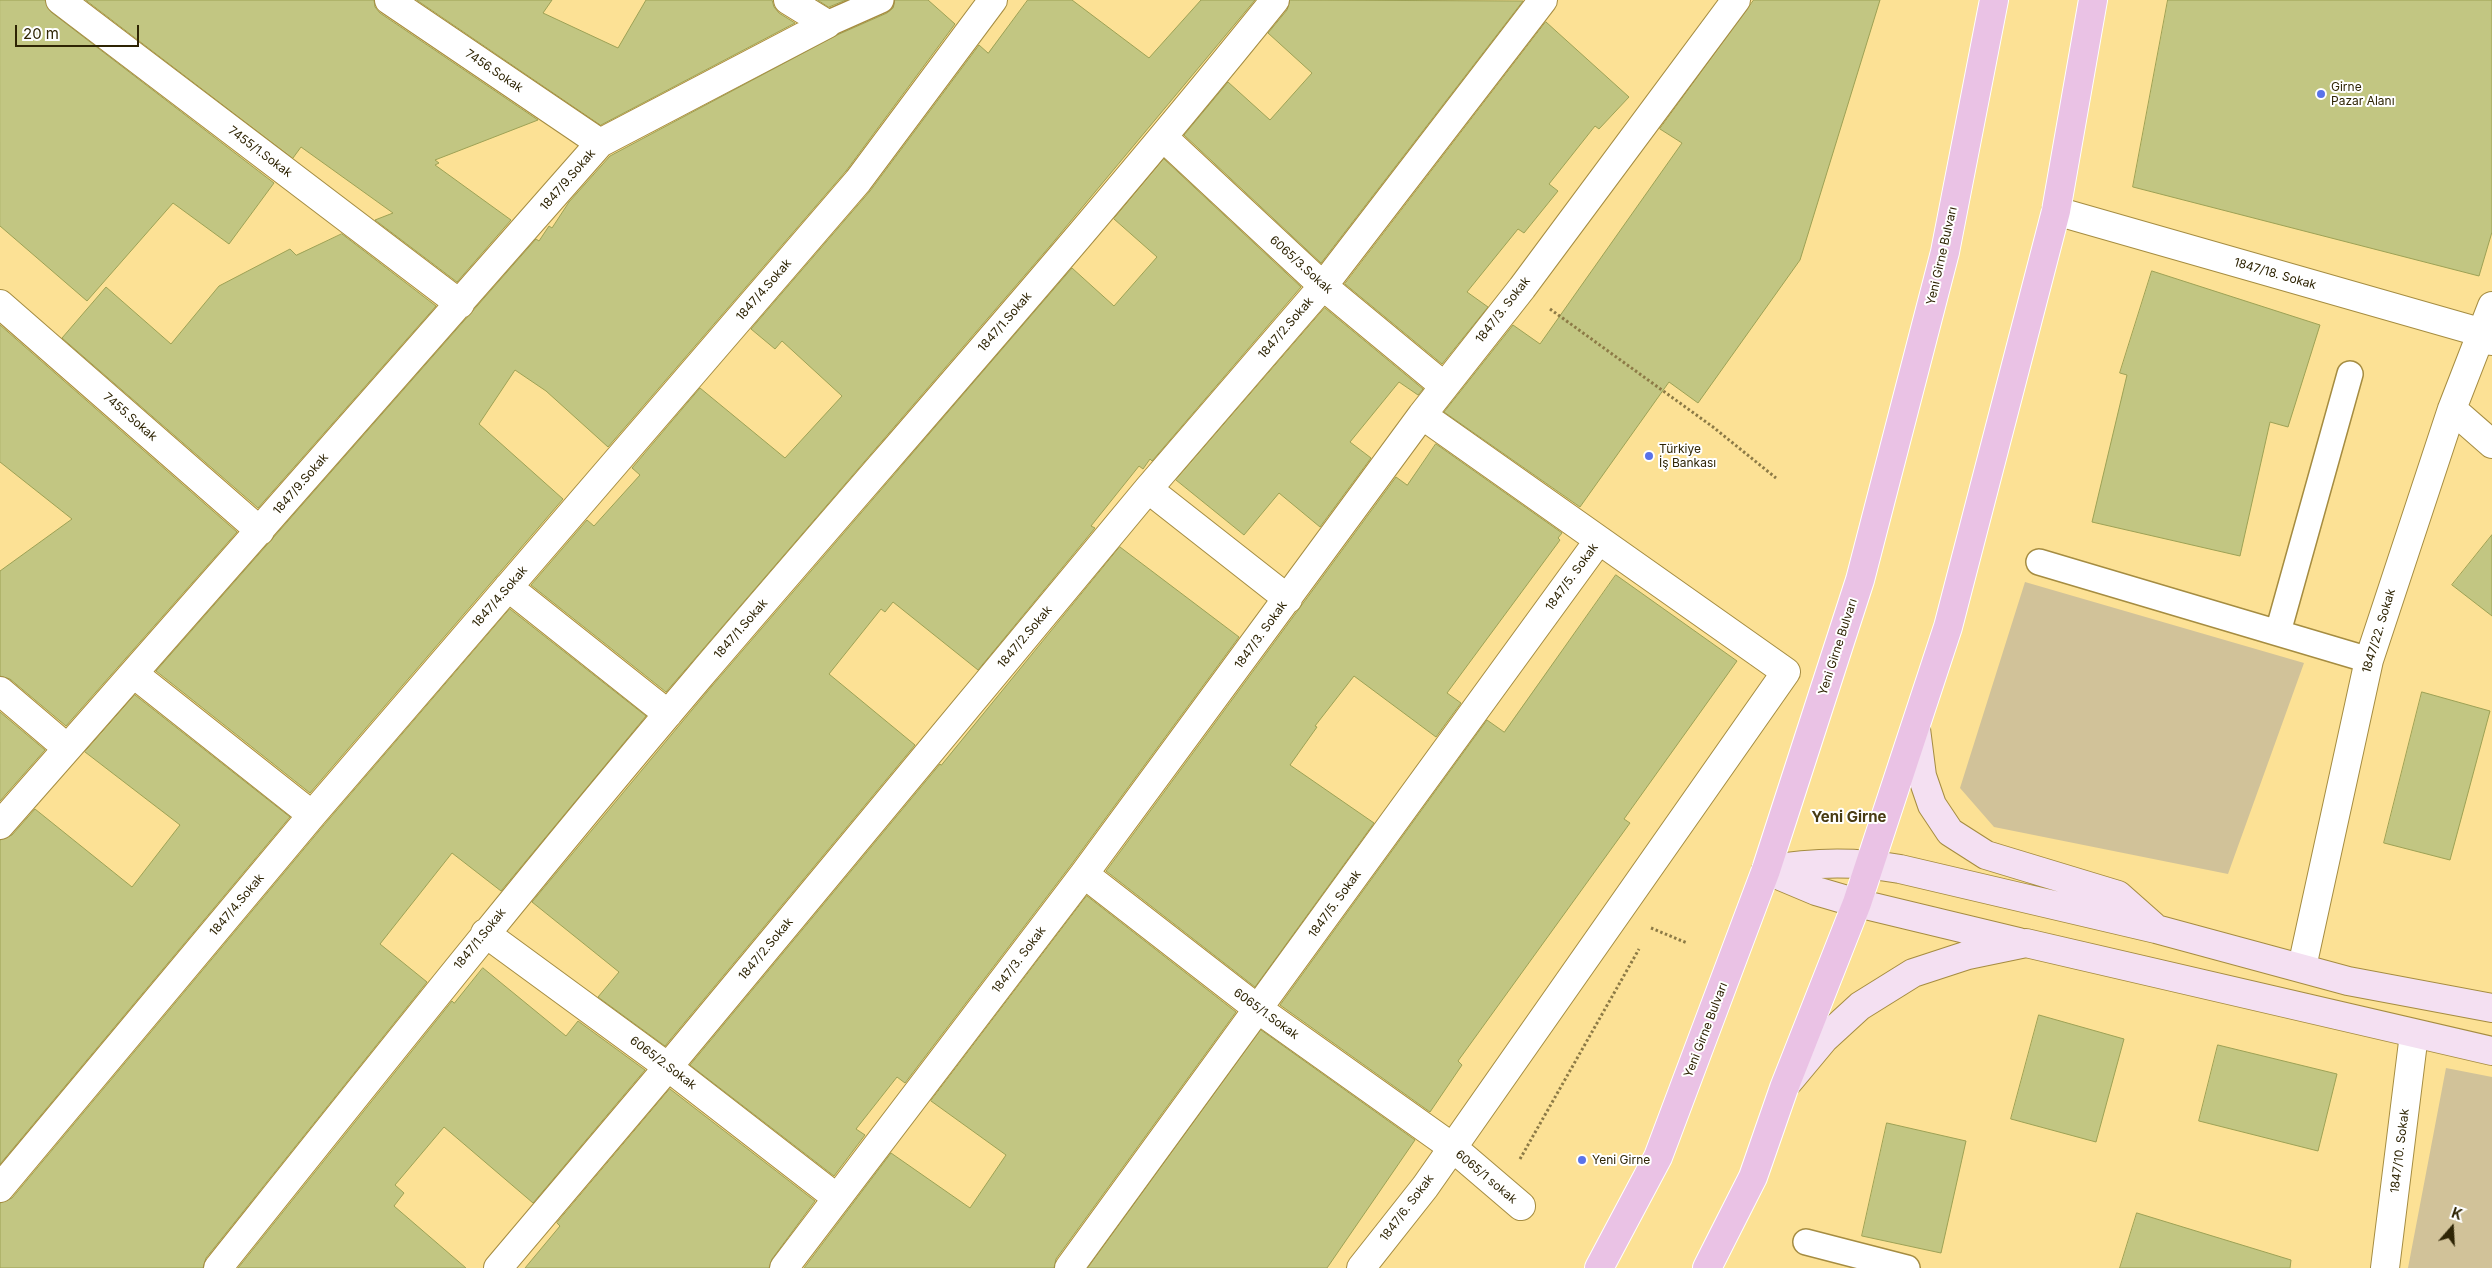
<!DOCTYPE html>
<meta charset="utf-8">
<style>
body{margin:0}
#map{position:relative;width:2492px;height:1268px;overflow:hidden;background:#fce195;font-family:Inter,sans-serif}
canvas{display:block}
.north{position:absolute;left:2427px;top:1203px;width:50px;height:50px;-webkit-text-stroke:4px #fff;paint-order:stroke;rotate:19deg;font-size:14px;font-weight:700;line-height:20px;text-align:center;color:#2e2404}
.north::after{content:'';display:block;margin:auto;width:18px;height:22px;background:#2e2404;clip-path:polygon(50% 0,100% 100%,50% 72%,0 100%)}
.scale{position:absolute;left:15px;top:25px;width:124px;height:22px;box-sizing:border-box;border:2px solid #2e2404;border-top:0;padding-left:6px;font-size:15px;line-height:18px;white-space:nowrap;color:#2e2404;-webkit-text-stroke:4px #fff;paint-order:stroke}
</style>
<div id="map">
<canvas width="2492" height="1268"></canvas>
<div class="north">K</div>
<div class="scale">20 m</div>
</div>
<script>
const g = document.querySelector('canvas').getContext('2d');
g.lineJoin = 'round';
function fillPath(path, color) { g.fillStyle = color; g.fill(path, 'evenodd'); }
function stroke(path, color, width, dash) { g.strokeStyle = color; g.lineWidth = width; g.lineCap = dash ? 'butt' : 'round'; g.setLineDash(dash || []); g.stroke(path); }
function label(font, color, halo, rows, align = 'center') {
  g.font = font + ' Inter,sans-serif'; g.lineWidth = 4; g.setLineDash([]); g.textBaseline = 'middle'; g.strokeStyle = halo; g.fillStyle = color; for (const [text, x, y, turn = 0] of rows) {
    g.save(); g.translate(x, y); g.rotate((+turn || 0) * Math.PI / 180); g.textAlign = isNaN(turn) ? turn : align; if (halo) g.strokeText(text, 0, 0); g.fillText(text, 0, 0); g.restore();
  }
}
const green = new Path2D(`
 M2025,582L2304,663L2228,874L1994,827L1960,788Z
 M2446,1068L2492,1077V1268H2408Z`);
const building = new Path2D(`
 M0,0H45L51,12L274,183L229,244L173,203L87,301L0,226Z
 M86,0H374L375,7L380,13L538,120L435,160L439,163L435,165L511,220L457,282L375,220L393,213L301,147L293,158Z
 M417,0H552L543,13L618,48L646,0H772L774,7L779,13L795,23L601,125Z
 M818,0H846L829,7Z
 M895,0H928L955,24L846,171L608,447L546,391L515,370L479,424L563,499L310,793L156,671L536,239L539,241L549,226L552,228L569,202L610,156L837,35L887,13L893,8Z
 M1028,0H1072L1149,58L1201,0H1255L1050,246L666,692L531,585L587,520L594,526L640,475L632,468L700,388L785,458L842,396L782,341L775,349L751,329L870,191L979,45L988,53Z
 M1290,0L1523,1L1321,263L1184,135L1228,82L1270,120L1312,73L1268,33L1287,10Z
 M1754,0H1880L1800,260L1698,403L1669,382L1580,507L1444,412L1513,325L1540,344L1682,143L1660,129Z
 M2168,0H2492V232L2479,276L2133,187Z
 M1546,22L1629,97L1599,129L1595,126L1549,184L1558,191L1524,233L1518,229L1467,292L1488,307L1442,364L1345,284Z
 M1164,159L1301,287L1152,461L1150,459L1143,469L1139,466L1091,526L1095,528L978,670L893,602L885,612L881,609L829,674L915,745L665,1046L598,997L619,972L532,902L712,686L1072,268L1114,306L1157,257L1114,219Z
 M342,234L436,306L258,508L62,338L106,287L171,344L219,286L290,249L296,255Z
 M2152,271L2320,325L2288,427L2270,422L2240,556L2092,522L2127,375L2120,373Z
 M1325,308L1423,389L1418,395L1399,382L1350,442L1371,458L1320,527L1279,493L1244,535L1176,480Z
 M0,325L237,532L66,726L10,679L0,676V571L72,519L0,462Z
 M1436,444L1562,533L1558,538L1560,540L1447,693L1461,703L1436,737L1354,676L1315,726L1317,727L1290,765L1374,823L1255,987L1106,871L1396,477L1407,485Z
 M2492,535V616L2452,585Z
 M1120,547L1239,637L1071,865L905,1083L897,1077L856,1129L865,1135L834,1176L690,1065L940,764L941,765Z
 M1616,575L1737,661L1624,819L1630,823L1458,1061L1462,1065L1430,1112L1280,1005L1487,720L1504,732Z
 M510,609L646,716L501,891L452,853L380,944L427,982L206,1258L203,1268H0V1203L12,1198L324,825Z
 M2422,692L2490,711L2450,860L2384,843Z
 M135,695L290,817L0,1164V840L12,835L35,809L132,887L180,825L85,752Z
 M0,712L45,750L0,801Z
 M1087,896L1236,1012L1056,1259L1054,1268H804L891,1153L970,1208L1006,1155L931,1101Z
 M483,968L566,1036L578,1021L645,1070L533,1203L444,1127L395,1185L404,1193L394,1206L466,1268H238L452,1001L454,1003Z
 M2039,1015L2124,1039L2096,1142L2011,1119Z
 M1261,1030L1415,1140L1327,1268H1088Z
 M2218,1045L2337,1074L2318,1151L2199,1121Z
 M670,1089L815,1201L772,1259L769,1268H525L560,1226L557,1223Z
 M1887,1123L1966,1141L1941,1253L1862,1236Z
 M2137,1213L2291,1260L2290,1268H2120Z`);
const path = new Path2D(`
 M1550,309L1713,427L1776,478
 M1651,928L1687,943
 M1520,1159L1639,949`);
const service = new Path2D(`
 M827,24L881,0
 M2039,562L2369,660
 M2278,632L2350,374
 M1806,1242L1907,1268`);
const minor = new Path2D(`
 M60,0L460,304
 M389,0L600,143
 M788,0L827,24
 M1164,138L1323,286L1444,386
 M2056,211L2483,333L2492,341
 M0,304L260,531
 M2452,409L2492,444
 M1422,415L1599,540
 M1148,489L1288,599
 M508,587L668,714
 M134,674L312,815
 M0,691L67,748
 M0,825L600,143L827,24
 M1084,874L1258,1009L1452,1147L1521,1206
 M485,933L668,1067L837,1198
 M2302,967L2369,660L2452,409L2492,306
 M0,1188L312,815L858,181L993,0
 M218,1268C377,1069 535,870 700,676C892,451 1089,231 1275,0
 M498,1268L668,1067L1148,489L1323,286L1543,0
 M784,1268L1084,874L1422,415L1522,288L1736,0
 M1069,1268L1599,540L1786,672L1425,1187L1361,1268
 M2385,1268L2414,1034`);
const secondary = new Path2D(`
 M1916,729L1922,776L1932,805L1950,832L1986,855L2118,895L2153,926
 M1766,870C1810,862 1856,861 1900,869L2156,929L2348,981L2492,1008
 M1766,870L1816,891L1857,903L2019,942
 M1789,1081L1824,1039L1860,1006L1913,973L1968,955L2026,943L2492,1051`);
const primary = new Path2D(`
 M1599,1268L1658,1157L1766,870L1860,580L1945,252L1994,0
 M1707,1268L1753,1177L1784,1088L1857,903L1948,627L2056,211L2093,0`);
const markers = [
 [2321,94,5,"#5972e9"],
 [1649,456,5,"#5972e9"],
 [1582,1160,5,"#5972e9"]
];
const streetNames = [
 ["7456.Sokak",494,71,34],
 ["7455/1.Sokak",260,152,37],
 ["1847/9.Sokak",568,180,-49],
 ["Yeni Girne Bulvarı",1942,256,-77],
 ["6065/3.Sokak",1301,265,42],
 ["1847/18. Sokak",2275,274,16],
 ["1847/4.Sokak",764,290,-49],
 ["1847/3. Sokak",1503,310,-52],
 ["1847/1.Sokak",1005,322,-49],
 ["1847/2.Sokak",1286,328,-49],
 ["7455.Sokak",130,417,41],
 ["1847/9.Sokak",301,484,-49],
 ["1847/5. Sokak",1572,577,-54],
 ["1847/4.Sokak",500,597,-49],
 ["1847/1.Sokak",741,629,-49],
 ["1847/22. Sokak",2379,631,-73],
 ["1847/3. Sokak",1261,635,-54],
 ["1847/2.Sokak",1025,637,-50],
 ["Yeni Girne Bulvarı",1838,647,-72],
 ["1847/5. Sokak",1335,904,-54],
 ["1847/4.Sokak",237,905,-50],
 ["1847/1.Sokak",480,939,-51],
 ["1847/2.Sokak",766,949,-50],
 ["1847/3. Sokak",1019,960,-53],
 ["6065/1.Sokak",1266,1014,36],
 ["Yeni Girne Bulvarı",1706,1030,-69],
 ["6065/2.Sokak",663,1063,37],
 ["1847/10. Sokak",2400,1151,-83],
 ["6065/1 sokak",1486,1177,40],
 ["1847/6. Sokak",1407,1208,-53]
];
const poiNames = [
 ["Girne",2331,87],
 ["Pazar Alanı",2331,101],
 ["Türkiye",1659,449],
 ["İş Bankası",1659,463],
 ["Yeni Girne",1592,1160]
];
const quarterNames = [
 ["Yeni Girne",1849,817]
];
fillPath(green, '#d1c299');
fillPath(building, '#c2c682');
stroke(building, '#9da155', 1);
stroke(service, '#a58c41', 28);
stroke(minor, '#a58c41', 30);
stroke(secondary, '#a58c41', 30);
stroke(primary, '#fff', 30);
stroke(path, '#8c7a46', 3, [2.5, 2.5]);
stroke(service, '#fff', 25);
stroke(minor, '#fff', 28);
stroke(secondary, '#f4e0f2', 28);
stroke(primary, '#eac2e5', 28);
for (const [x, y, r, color] of markers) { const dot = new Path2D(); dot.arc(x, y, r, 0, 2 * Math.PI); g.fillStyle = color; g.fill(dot); stroke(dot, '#fff', 2); }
label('12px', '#2e2404', '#fff', streetNames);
label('12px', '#2e2404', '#fff', poiNames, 'left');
label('bold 15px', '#483b12', '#fff', quarterNames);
</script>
